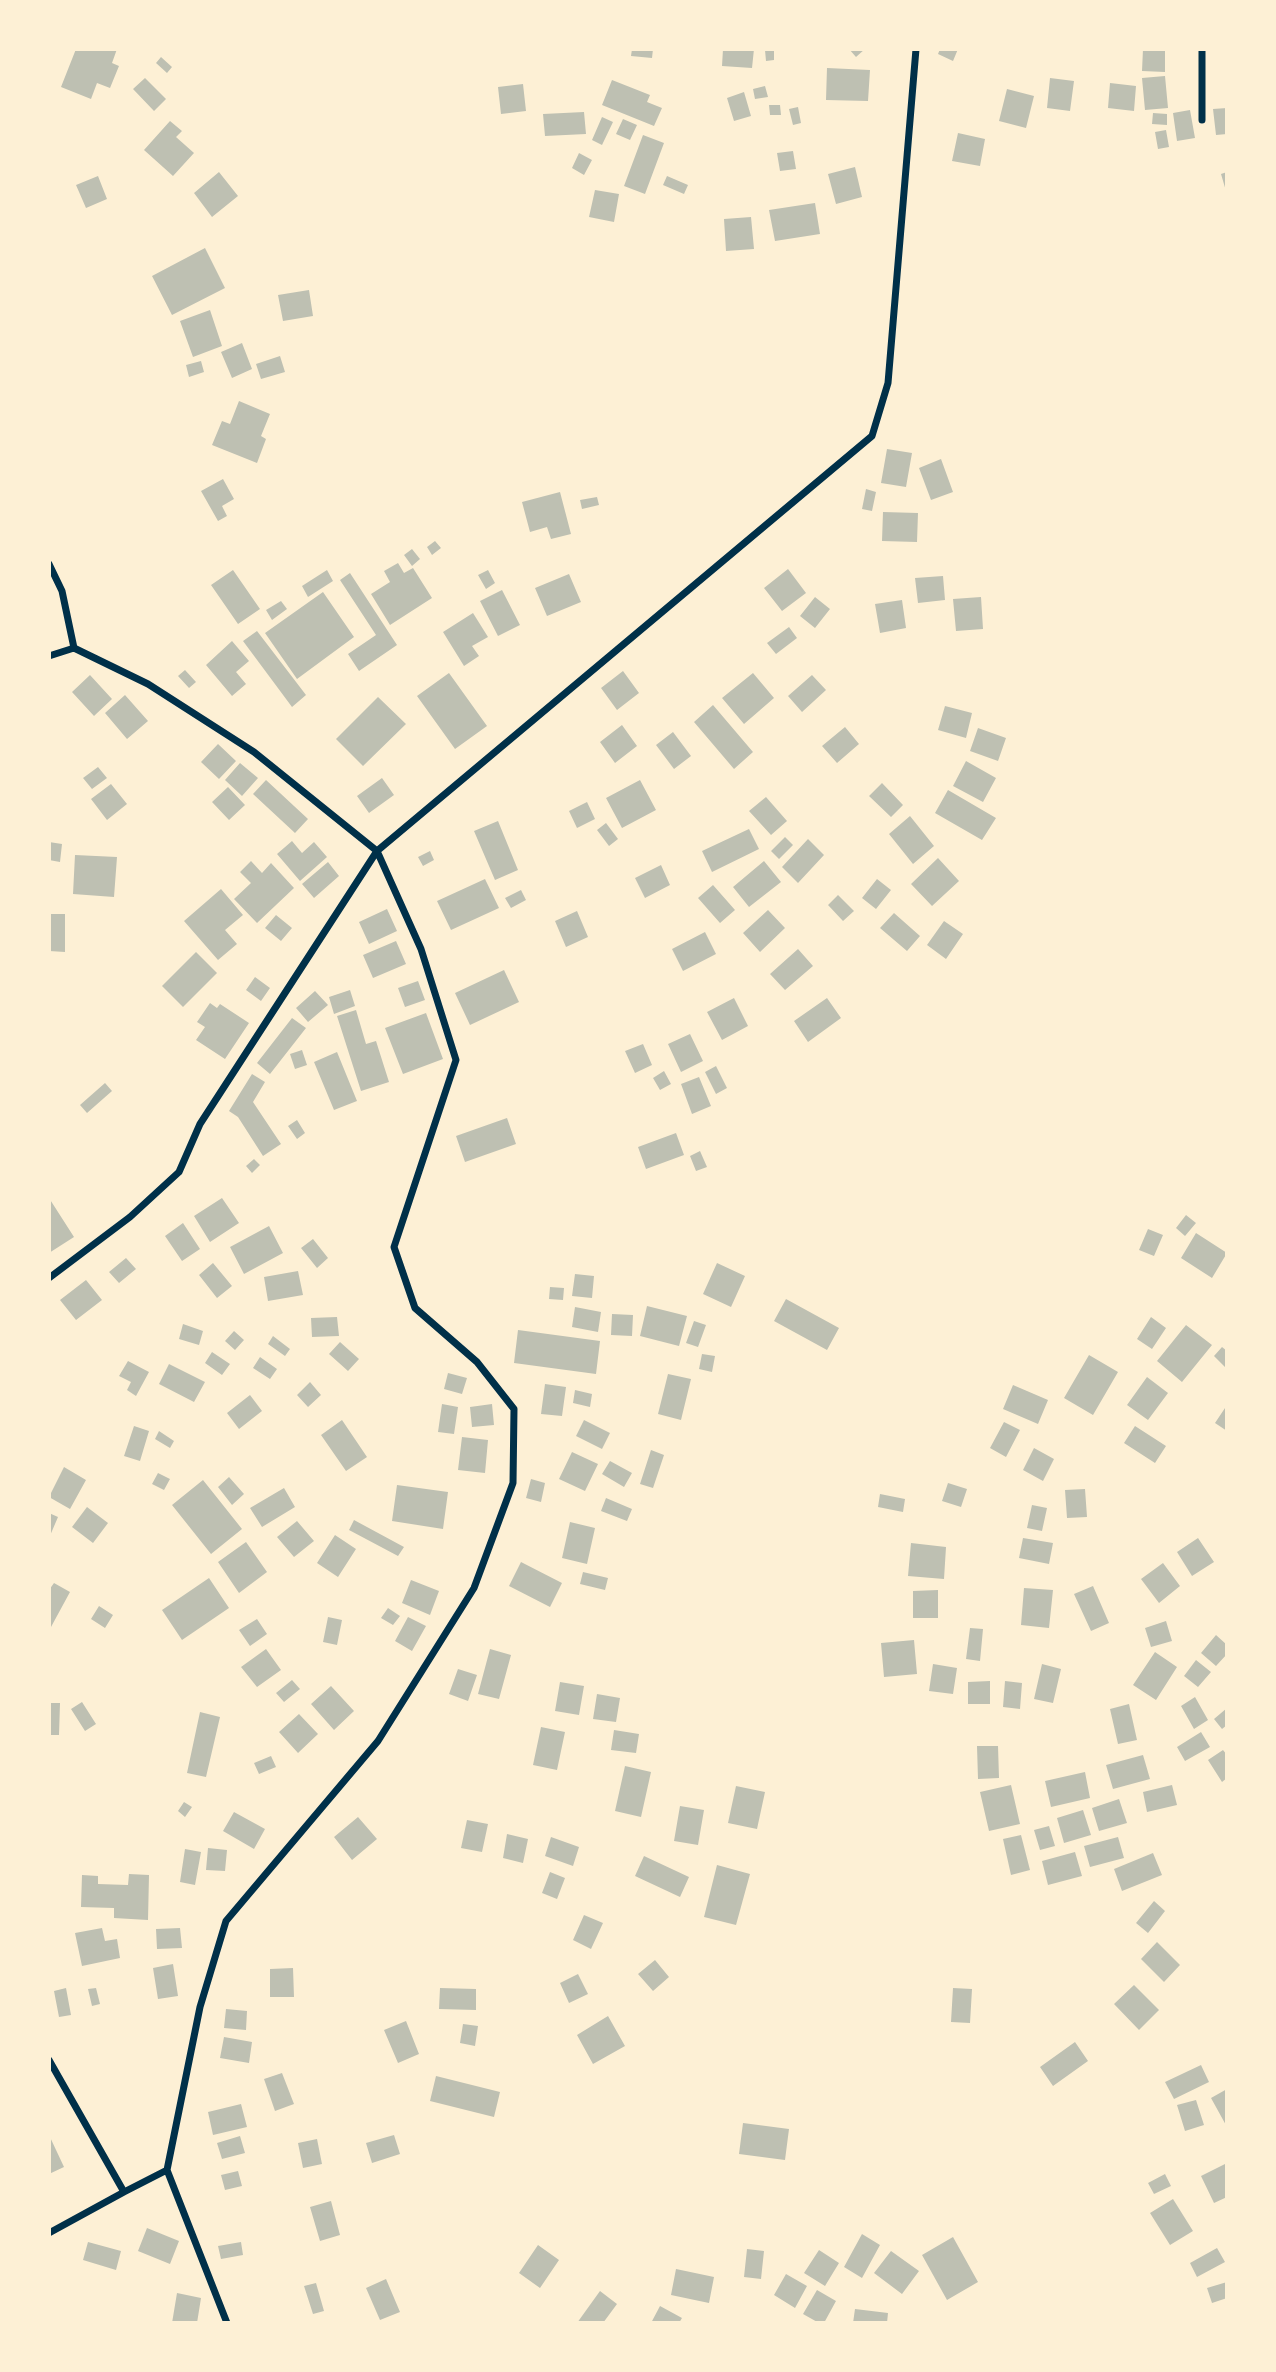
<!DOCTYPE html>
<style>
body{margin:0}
#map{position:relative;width:1276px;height:2372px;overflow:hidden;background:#fdf0d5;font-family:"Source Sans 3",sans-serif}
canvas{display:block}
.frame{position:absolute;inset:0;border:51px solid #fdf0d5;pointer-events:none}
</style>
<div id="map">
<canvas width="1276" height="2372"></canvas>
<div class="frame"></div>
</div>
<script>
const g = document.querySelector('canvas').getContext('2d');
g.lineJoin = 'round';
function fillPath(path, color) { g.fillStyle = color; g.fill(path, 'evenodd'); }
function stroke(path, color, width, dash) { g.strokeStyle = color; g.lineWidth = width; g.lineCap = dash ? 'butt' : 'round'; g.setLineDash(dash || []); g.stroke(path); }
const building = new Path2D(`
 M76,49H117L112,63L119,66L110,88L97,83L91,99L61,87Z
 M632,49H653L652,58L631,56Z
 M723,49H754L752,68L722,66Z
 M774,49V60L766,61L765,50Z
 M849,49H865L856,57Z
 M940,49H958L953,61L938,54Z
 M1143,49H1165V72L1142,71Z
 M161,57L172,67L167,73L156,63Z
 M827,68L870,70L868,101L826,100Z
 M1165,76L1168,108L1145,110L1142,78Z
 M145,78L166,99L154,111L133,89Z
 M1050,78L1074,81L1070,111L1047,108Z
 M612,80L650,95L647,102L662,108L654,126L602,105Z
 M1110,83L1136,86L1134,111L1108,108Z
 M523,84L526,111L501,114L498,87Z
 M765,86L768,97L755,99L753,89Z
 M1007,89L1034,96L1026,128L999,121Z
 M744,92L751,116L734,121L727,98Z
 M769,105H780L781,115H770Z
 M798,107L801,123L793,125L789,109Z
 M1227,108V134L1216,135L1213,109Z
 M1190,110L1195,138L1177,141L1173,113Z
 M584,112L586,134L545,136L543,114Z
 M1153,113L1167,114V125L1152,124Z
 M602,117L613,122L602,145L592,140Z
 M623,119L637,125L630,140L616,134Z
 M170,121L182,131L176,137L194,153L173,176L144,150Z
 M1166,130L1169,147L1158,149L1155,132Z
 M958,133L985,139L980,166L952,161Z
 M643,135L664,143L645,194L624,186Z
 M793,151L796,169L780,171L777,153Z
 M579,153L592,160L584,175L572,168Z
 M855,167L862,197L836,204L828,174Z
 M219,172L238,196L212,217L194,193Z
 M1227,172V191H1226L1221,174Z
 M98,176L107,199L86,208L76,185Z
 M667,176L688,185L684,194L663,185Z
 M595,190L619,194L614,222L589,217Z
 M815,203L820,234L775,241L769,210Z
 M751,217L754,249L726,251L724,219Z
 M205,248L225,288L172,315L152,276Z
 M309,290L313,316L283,321L278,295Z
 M210,310L222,346L193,357L180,321Z
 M242,343L252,369L232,378L221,352Z
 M280,356L285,372L261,379L256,364Z
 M201,361L204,372L189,377L186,365Z
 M239,401L270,414L261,436L266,439L257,463L212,445L222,421L230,424Z
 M887,449L912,453L906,487L881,483Z
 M941,459L953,492L931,500L919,468Z
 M223,479L234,499L222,506L227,516L218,521L201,491Z
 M866,489L876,492L872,511L862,509Z
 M560,492L571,534L551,539L547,527L530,532L522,502Z
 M597,497L599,505L582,509L580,500Z
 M883,512L918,513L917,542L882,541Z
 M435,541L441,548L432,555L427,547Z
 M412,549L420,559L412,566L404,555Z
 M398,563L404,573L413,568L432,598L390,625L371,594L390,582L384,571Z
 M788,569L806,593L782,611L764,588Z
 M233,570L260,609L238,624L211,585Z
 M327,570L333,581L308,597L302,586Z
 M488,570L495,583L486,589L478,575Z
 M350,573L397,645L359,671L348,654L376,635L340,580Z
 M569,574L581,602L547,616L535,588Z
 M943,576L945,600L918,603L915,578Z
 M502,590L520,625L498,636L480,601Z
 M323,592L354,637L297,679L265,633Z
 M815,597L830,609L815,628L800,616Z
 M981,597L983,629L956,631L953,599Z
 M902,600L906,628L880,633L875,604Z
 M281,601L287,609L272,620L266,610Z
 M473,613L488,637L472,646L479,656L464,666L443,632Z
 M789,627L797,638L776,654L767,643Z
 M257,631L306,695L292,707L243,641Z
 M232,641L249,661L236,672L246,684L232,696L206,665Z
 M185,670L196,682L189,688L178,676Z
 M623,671L639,693L617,710L601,688Z
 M449,673L487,726L455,749L417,696Z
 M753,673L774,698L744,724L722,698Z
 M90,675L112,699L94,716L72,692Z
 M812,675L826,690L802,712L788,696Z
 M125,695L148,721L127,739L105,713Z
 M378,697L406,724L363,766L336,739Z
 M713,705L753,752L734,769L694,722Z
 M945,706L972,713L966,738L938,730Z
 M622,725L637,746L615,763L600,742Z
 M845,727L859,744L837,763L822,746Z
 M978,728L1006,738L998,761L970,751Z
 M673,732L691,756L674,769L656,745Z
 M218,744L236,761L219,779L201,762Z
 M966,761L996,778L983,802L953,786Z
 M240,763L258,778L242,796L225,780Z
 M98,767L107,778L92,789L83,778Z
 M382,778L394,795L369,813L357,796Z
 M266,780L308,819L295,833L253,794Z
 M640,780L656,810L622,828L606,798Z
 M882,783L903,805L891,817L869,796Z
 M111,784L127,804L107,820L91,799Z
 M228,787L245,805L229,820L212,802Z
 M948,790L996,818L982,840L935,813Z
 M766,797L787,821L771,835L749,811Z
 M587,802L595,819L577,828L569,811Z
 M910,816L934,846L913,864L889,834Z
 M498,821L518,870L495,880L474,831Z
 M606,823L618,839L609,846L597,830Z
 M749,829L759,849L712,872L702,851Z
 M785,837L793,845L779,859L771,851Z
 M808,839L824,855L798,883L782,867Z
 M292,841L302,853L314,842L327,857L300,881L277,854Z
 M49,842L62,844L60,862L49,860Z
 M430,851L434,860L423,866L418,857Z
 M75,855L117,857L114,897L73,894Z
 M938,858L959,881L932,906L911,884Z
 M251,861L262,873L271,863L294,888L257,923L234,899L251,883L240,872Z
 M764,861L781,882L749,907L733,887Z
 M328,862L339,876L314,898L302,884Z
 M661,865L670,885L645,898L635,878Z
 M485,879L499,908L451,930L437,901Z
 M877,879L891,890L876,909L862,898Z
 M713,885L735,910L720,923L698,898Z
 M221,889L243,915L225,930L237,944L218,960L184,921Z
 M521,890L526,900L511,908L505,898Z
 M838,895L854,911L843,921L828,905Z
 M387,909L397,931L369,944L359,922Z
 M768,910L785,928L760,952L743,933Z
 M577,911L588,937L566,947L555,921Z
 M894,913L920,936L907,951L880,928Z
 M49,914H65V952L49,951Z
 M276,915L292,928L281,941L265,928Z
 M944,921L963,934L946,959L927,945Z
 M705,932L716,954L683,971L672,949Z
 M396,941L406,964L373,978L363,955Z
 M798,949L813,966L785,990L770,974Z
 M196,952L217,973L183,1007L162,986Z
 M504,970L519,1002L470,1025L455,993Z
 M255,977L270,988L261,1001L246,990Z
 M418,981L425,1000L405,1007L398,988Z
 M350,990L355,1006L334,1014L329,997Z
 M315,991L328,1005L308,1022L296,1008Z
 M734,998L748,1026L722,1040L707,1012Z
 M827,998L841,1018L808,1042L794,1021Z
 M210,1003L217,1008L220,1004L249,1023L225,1059L196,1040L205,1027L197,1022Z
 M356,1010L366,1044L376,1041L389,1082L361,1091L337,1016Z
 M426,1013L443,1059L403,1074L385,1028Z
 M292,1018L306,1028L270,1074L257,1063Z
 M690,1034L703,1061L681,1072L668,1044Z
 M643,1044L652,1065L635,1073L625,1051Z
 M302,1050L307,1065L295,1069L290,1054Z
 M337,1052L357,1101L334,1110L314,1062Z
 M716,1066L727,1088L716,1094L705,1072Z
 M664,1071L671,1084L660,1090L653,1078Z
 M252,1074L265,1082L253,1102L281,1144L263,1156L238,1117L229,1111Z
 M699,1077L711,1106L692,1114L681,1084Z
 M105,1083L112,1091L87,1113L80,1105Z
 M507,1118L516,1144L465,1162L456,1136Z
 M297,1120L305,1133L297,1139L288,1126Z
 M676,1133L684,1155L646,1169L638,1147Z
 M700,1151L707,1167L696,1171L690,1156Z
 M254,1159L260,1165L252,1173L246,1166Z
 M49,1198L74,1237L49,1253Z
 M222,1198L239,1223L210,1242L194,1216Z
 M1186,1215L1196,1223L1185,1236L1176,1228Z
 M183,1223L200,1249L182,1261L165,1236Z
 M269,1226L283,1253L244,1274L230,1247Z
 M1148,1229L1163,1235L1154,1256L1139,1250Z
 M1196,1233L1227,1253L1212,1278L1181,1258Z
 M313,1239L328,1258L317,1268L301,1248Z
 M126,1258L136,1269L119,1283L109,1272Z
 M213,1263L232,1286L217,1298L199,1275Z
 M717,1263L745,1276L731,1307L703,1294Z
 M298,1271L303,1295L268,1301L264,1277Z
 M575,1274L594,1276L592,1298L572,1296Z
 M86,1280L102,1300L76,1320L60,1300Z
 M550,1287L564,1288L563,1300L549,1299Z
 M786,1299L839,1328L827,1350L774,1321Z
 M647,1306L687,1316L679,1346L640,1336Z
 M575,1307L601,1312L598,1332L572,1327Z
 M612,1314L633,1315L632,1336L611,1335Z
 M337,1317L339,1336L312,1337L311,1318Z
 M1151,1317L1166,1328L1152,1349L1137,1339Z
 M694,1321L706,1325L698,1347L686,1343Z
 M183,1324L203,1331L199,1345L179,1339Z
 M1186,1325L1212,1345L1182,1382L1157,1361Z
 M518,1330L600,1341L596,1374L514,1363Z
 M234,1331L244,1340L235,1350L225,1341Z
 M273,1336L290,1349L285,1356L268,1344Z
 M340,1342L359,1359L348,1371L329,1354Z
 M1222,1347L1227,1351V1369L1214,1356Z
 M212,1352L230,1364L222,1375L205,1363Z
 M702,1354L715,1356L712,1372L699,1369Z
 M1089,1355L1118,1372L1093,1415L1064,1398Z
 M260,1357L277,1369L270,1379L253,1368Z
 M128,1361L149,1372L136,1396L127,1390L131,1382L119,1376Z
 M169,1364L205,1382L194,1402L159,1384Z
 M448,1373L467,1378L462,1394L444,1389Z
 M668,1374L691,1379L681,1420L658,1414Z
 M1147,1377L1168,1393L1148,1420L1127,1405Z
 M310,1382L321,1395L308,1407L297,1395Z
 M545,1384L566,1387L562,1416L541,1414Z
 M1013,1385L1048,1400L1038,1424L1003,1409Z
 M575,1390L592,1394L590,1407L573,1403Z
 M250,1395L262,1411L239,1429L227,1413Z
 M442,1404L458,1407L454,1434L438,1432Z
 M492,1404L494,1425L472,1427L470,1407Z
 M1227,1405V1431L1215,1423Z
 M342,1420L367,1457L346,1471L321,1435Z
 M584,1420L610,1433L602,1449L576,1436Z
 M1004,1422L1020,1430L1006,1457L990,1448Z
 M134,1426L149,1431L140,1461L124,1456Z
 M1135,1426L1166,1446L1155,1463L1124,1443Z
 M159,1431L174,1441L170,1448L155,1439Z
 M462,1437L488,1440L485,1473L458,1470Z
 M1034,1448L1054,1459L1043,1481L1023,1470Z
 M651,1450L664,1455L653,1488L640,1484Z
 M572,1452L598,1464L585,1491L559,1479Z
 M610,1461L632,1473L624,1487L602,1474Z
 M64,1467L86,1480L70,1509L49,1497Z
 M158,1473L170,1479L164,1490L152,1484Z
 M229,1477L244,1494L232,1505L218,1487Z
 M531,1479L545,1483L541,1502L526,1498Z
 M203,1480L242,1529L211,1554L172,1505Z
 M948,1483L967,1489L961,1507L942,1501Z
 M397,1485L448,1492L443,1529L392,1521Z
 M284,1488L295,1507L262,1527L250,1508Z
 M1085,1489L1087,1517L1067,1518L1065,1490Z
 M880,1494L905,1499L903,1512L878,1507Z
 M606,1498L632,1509L627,1521L601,1511Z
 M1032,1505L1047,1508L1042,1531L1027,1528Z
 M87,1507L108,1523L93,1543L72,1527Z
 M49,1513L58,1517L49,1538Z
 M354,1520L404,1547L398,1556L349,1530Z
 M297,1521L314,1541L294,1557L277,1537Z
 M570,1522L595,1528L587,1564L562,1558Z
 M335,1535L356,1549L338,1577L317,1563Z
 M1023,1538L1053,1543L1049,1564L1019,1558Z
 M1198,1538L1214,1562L1192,1576L1177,1552Z
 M246,1542L267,1572L239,1593L218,1562Z
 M911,1543L946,1547L944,1579L908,1576Z
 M521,1562L562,1583L550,1607L509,1586Z
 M1163,1563L1180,1586L1159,1603L1141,1579Z
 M583,1572L608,1578L605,1590L580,1584Z
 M209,1578L229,1608L182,1640L162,1610Z
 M411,1580L439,1591L430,1615L402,1603Z
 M54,1583L70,1592L51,1627L49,1626V1590Z
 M1093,1586L1109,1623L1091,1631L1074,1594Z
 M1024,1588L1053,1590L1049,1628L1021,1625Z
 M938,1590V1618H913V1591Z
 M99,1606L113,1615L105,1628L91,1619Z
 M388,1608L400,1616L393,1625L381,1618Z
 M328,1617L342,1620L337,1645L323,1642Z
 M408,1617L426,1626L412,1651L395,1641Z
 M257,1619L267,1634L250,1646L239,1630Z
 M1166,1621L1172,1641L1151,1647L1145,1628Z
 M970,1628L983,1629L980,1661L966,1659Z
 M1216,1635L1227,1645V1654L1216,1666L1201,1653Z
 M914,1640L917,1674L884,1677L881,1643Z
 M266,1649L281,1670L257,1687L241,1667Z
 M490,1649L511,1655L499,1699L478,1694Z
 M1155,1652L1177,1667L1156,1700L1133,1685Z
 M1196,1660L1211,1672L1198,1687L1184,1676Z
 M933,1664L957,1668L953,1694L929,1691Z
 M1042,1664L1061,1669L1053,1703L1034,1699Z
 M458,1669L477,1675L468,1701L449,1694Z
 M292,1680L300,1689L284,1702L276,1693Z
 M990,1681V1704H968V1682Z
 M1005,1681L1022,1683L1020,1709L1003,1707Z
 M560,1682L584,1686L579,1715L555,1711Z
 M331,1686L354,1711L334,1730L311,1704Z
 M597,1694L620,1698L616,1722L593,1719Z
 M1195,1697L1208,1720L1194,1729L1181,1706Z
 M82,1702L96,1724L85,1731L71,1709Z
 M49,1703H60L59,1735H49Z
 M1129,1704L1137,1740L1118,1744L1110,1709Z
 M1227,1708V1725L1222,1729L1214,1719Z
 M200,1712L220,1717L206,1777L187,1773Z
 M299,1714L318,1734L298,1753L279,1732Z
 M541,1727L565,1732L557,1770L533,1765Z
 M614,1730L639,1734L636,1753L611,1750Z
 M1201,1732L1210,1747L1185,1761L1177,1747Z
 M977,1746H998L999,1778L978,1779Z
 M1223,1750L1227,1755V1778L1222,1782L1208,1760Z
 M1143,1755L1150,1779L1113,1789L1106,1765Z
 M271,1756L276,1767L259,1774L254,1763Z
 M625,1766L651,1772L641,1817L615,1811Z
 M1085,1772L1090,1798L1051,1807L1045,1781Z
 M1011,1785L1020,1824L989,1831L980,1792Z
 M1172,1785L1177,1805L1147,1812L1143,1792Z
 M736,1786L765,1792L757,1829L728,1823Z
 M1119,1799L1127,1823L1099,1831L1092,1808Z
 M184,1802L192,1807L185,1817L178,1811Z
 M680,1806L704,1810L698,1845L674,1841Z
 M1083,1810L1091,1835L1064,1843L1057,1818Z
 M234,1812L265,1829L254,1849L223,1831Z
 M358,1817L377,1839L352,1860L334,1837Z
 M467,1820L488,1824L482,1852L461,1848Z
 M1049,1826L1055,1846L1040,1850L1034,1830Z
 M507,1834L528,1839L523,1863L503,1858Z
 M1021,1835L1030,1870L1011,1875L1003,1839Z
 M551,1837L579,1847L573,1866L545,1856Z
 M1118,1837L1124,1858L1090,1867L1084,1846Z
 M208,1848L227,1850L225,1871L206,1870Z
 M185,1849L201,1852L195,1885L180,1882Z
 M1075,1852L1082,1876L1048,1885L1042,1861Z
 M1153,1853L1162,1875L1122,1891L1114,1869Z
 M644,1856L689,1877L680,1897L635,1876Z
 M717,1865L750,1874L736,1925L704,1917Z
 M550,1872L565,1878L557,1899L542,1893Z
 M129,1874L149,1875L148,1920L114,1918V1908L81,1907L82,1875L98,1876V1884L128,1885Z
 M1154,1901L1165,1911L1148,1933L1136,1923Z
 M584,1915L603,1923L591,1949L573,1940Z
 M102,1928L105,1941L117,1939L120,1958L82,1966L75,1933Z
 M180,1928L182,1948L157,1949L156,1929Z
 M1157,1942L1180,1965L1164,1982L1141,1959Z
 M655,1960L669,1977L653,1991L638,1974Z
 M173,1964L178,1996L158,1999L153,1968Z
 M293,1968L294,1997H270V1969Z
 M578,1974L588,1994L569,2003L560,1983Z
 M1134,1985L1159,2010L1139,2030L1114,2004Z
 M66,1988L71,2015L59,2017L54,1991Z
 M96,1988L100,2004L92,2006L88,1989Z
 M440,1988L476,1989V2010L439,2009Z
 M953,1988L972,1989L970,2023L951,2022Z
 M226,2009L247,2011L246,2030L224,2028Z
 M608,2016L625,2046L593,2064L577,2035Z
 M406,2021L419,2054L398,2063L384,2030Z
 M463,2024L478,2026L475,2046L460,2043Z
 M224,2037L252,2042L249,2063L220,2058Z
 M1075,2042L1088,2061L1053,2086L1040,2067Z
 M1201,2065L1209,2082L1174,2099L1165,2082Z
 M282,2073L294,2104L275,2111L264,2079Z
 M436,2076L500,2092L494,2117L430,2101Z
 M1227,2089V2127L1211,2098Z
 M1196,2100L1204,2125L1185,2131L1177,2105Z
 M241,2104L247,2127L213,2135L208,2112Z
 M743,2123L789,2129L785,2160L739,2154Z
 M49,2135L64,2167L49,2174Z
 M394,2135L400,2154L372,2163L366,2143Z
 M240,2136L245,2153L222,2159L217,2143Z
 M317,2139L322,2164L303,2168L298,2143Z
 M1227,2163V2197L1214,2203L1201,2176Z
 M238,2171L242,2186L225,2190L221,2175Z
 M1165,2174L1171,2186L1154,2194L1148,2183Z
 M1173,2199L1193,2231L1170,2245L1150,2213Z
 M331,2201L340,2235L320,2241L310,2207Z
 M147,2228L179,2241L170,2264L138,2251Z
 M862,2234L880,2245L862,2278L844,2267Z
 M953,2237L978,2282L947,2300L922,2255Z
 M88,2242L121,2251L116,2270L83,2260Z
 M241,2242L243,2255L221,2259L218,2246Z
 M538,2245L559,2260L540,2288L519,2273Z
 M1217,2248L1225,2262L1197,2277L1190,2263Z
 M747,2249L764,2251L761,2279L744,2277Z
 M819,2250L839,2263L825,2286L804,2273Z
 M891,2251L919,2271L902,2294L874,2273Z
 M676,2269L714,2277L709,2303L671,2295Z
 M786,2274L807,2286L795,2308L774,2295Z
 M386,2279L400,2312L380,2320L366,2288Z
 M1227,2282V2298L1212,2303L1207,2288Z
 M316,2283L324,2311L313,2314L304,2286Z
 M817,2290L836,2301L824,2323H819L803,2314Z
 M600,2291L617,2304L603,2323H577Z
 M177,2293L201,2298L197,2323H172Z
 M660,2306L682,2318L679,2323H651Z
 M855,2309L888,2313L887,2323H853Z`);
const minor = new Path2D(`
 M1202,120V49
 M49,564L62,591L74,648
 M49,656L74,648L148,684L254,752L377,851L421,949L456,1060L394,1247L415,1308L477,1362L514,1409L513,1483L474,1588L378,1741L226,1921L200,2007L167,2170L124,2192
 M49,1278L130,1217L179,1172L200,1124L377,851L872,436L888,383L916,49
 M49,2060L124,2192L49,2233
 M167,2170L227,2323`);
fillPath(building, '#bec0b2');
stroke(minor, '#003049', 7);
</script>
